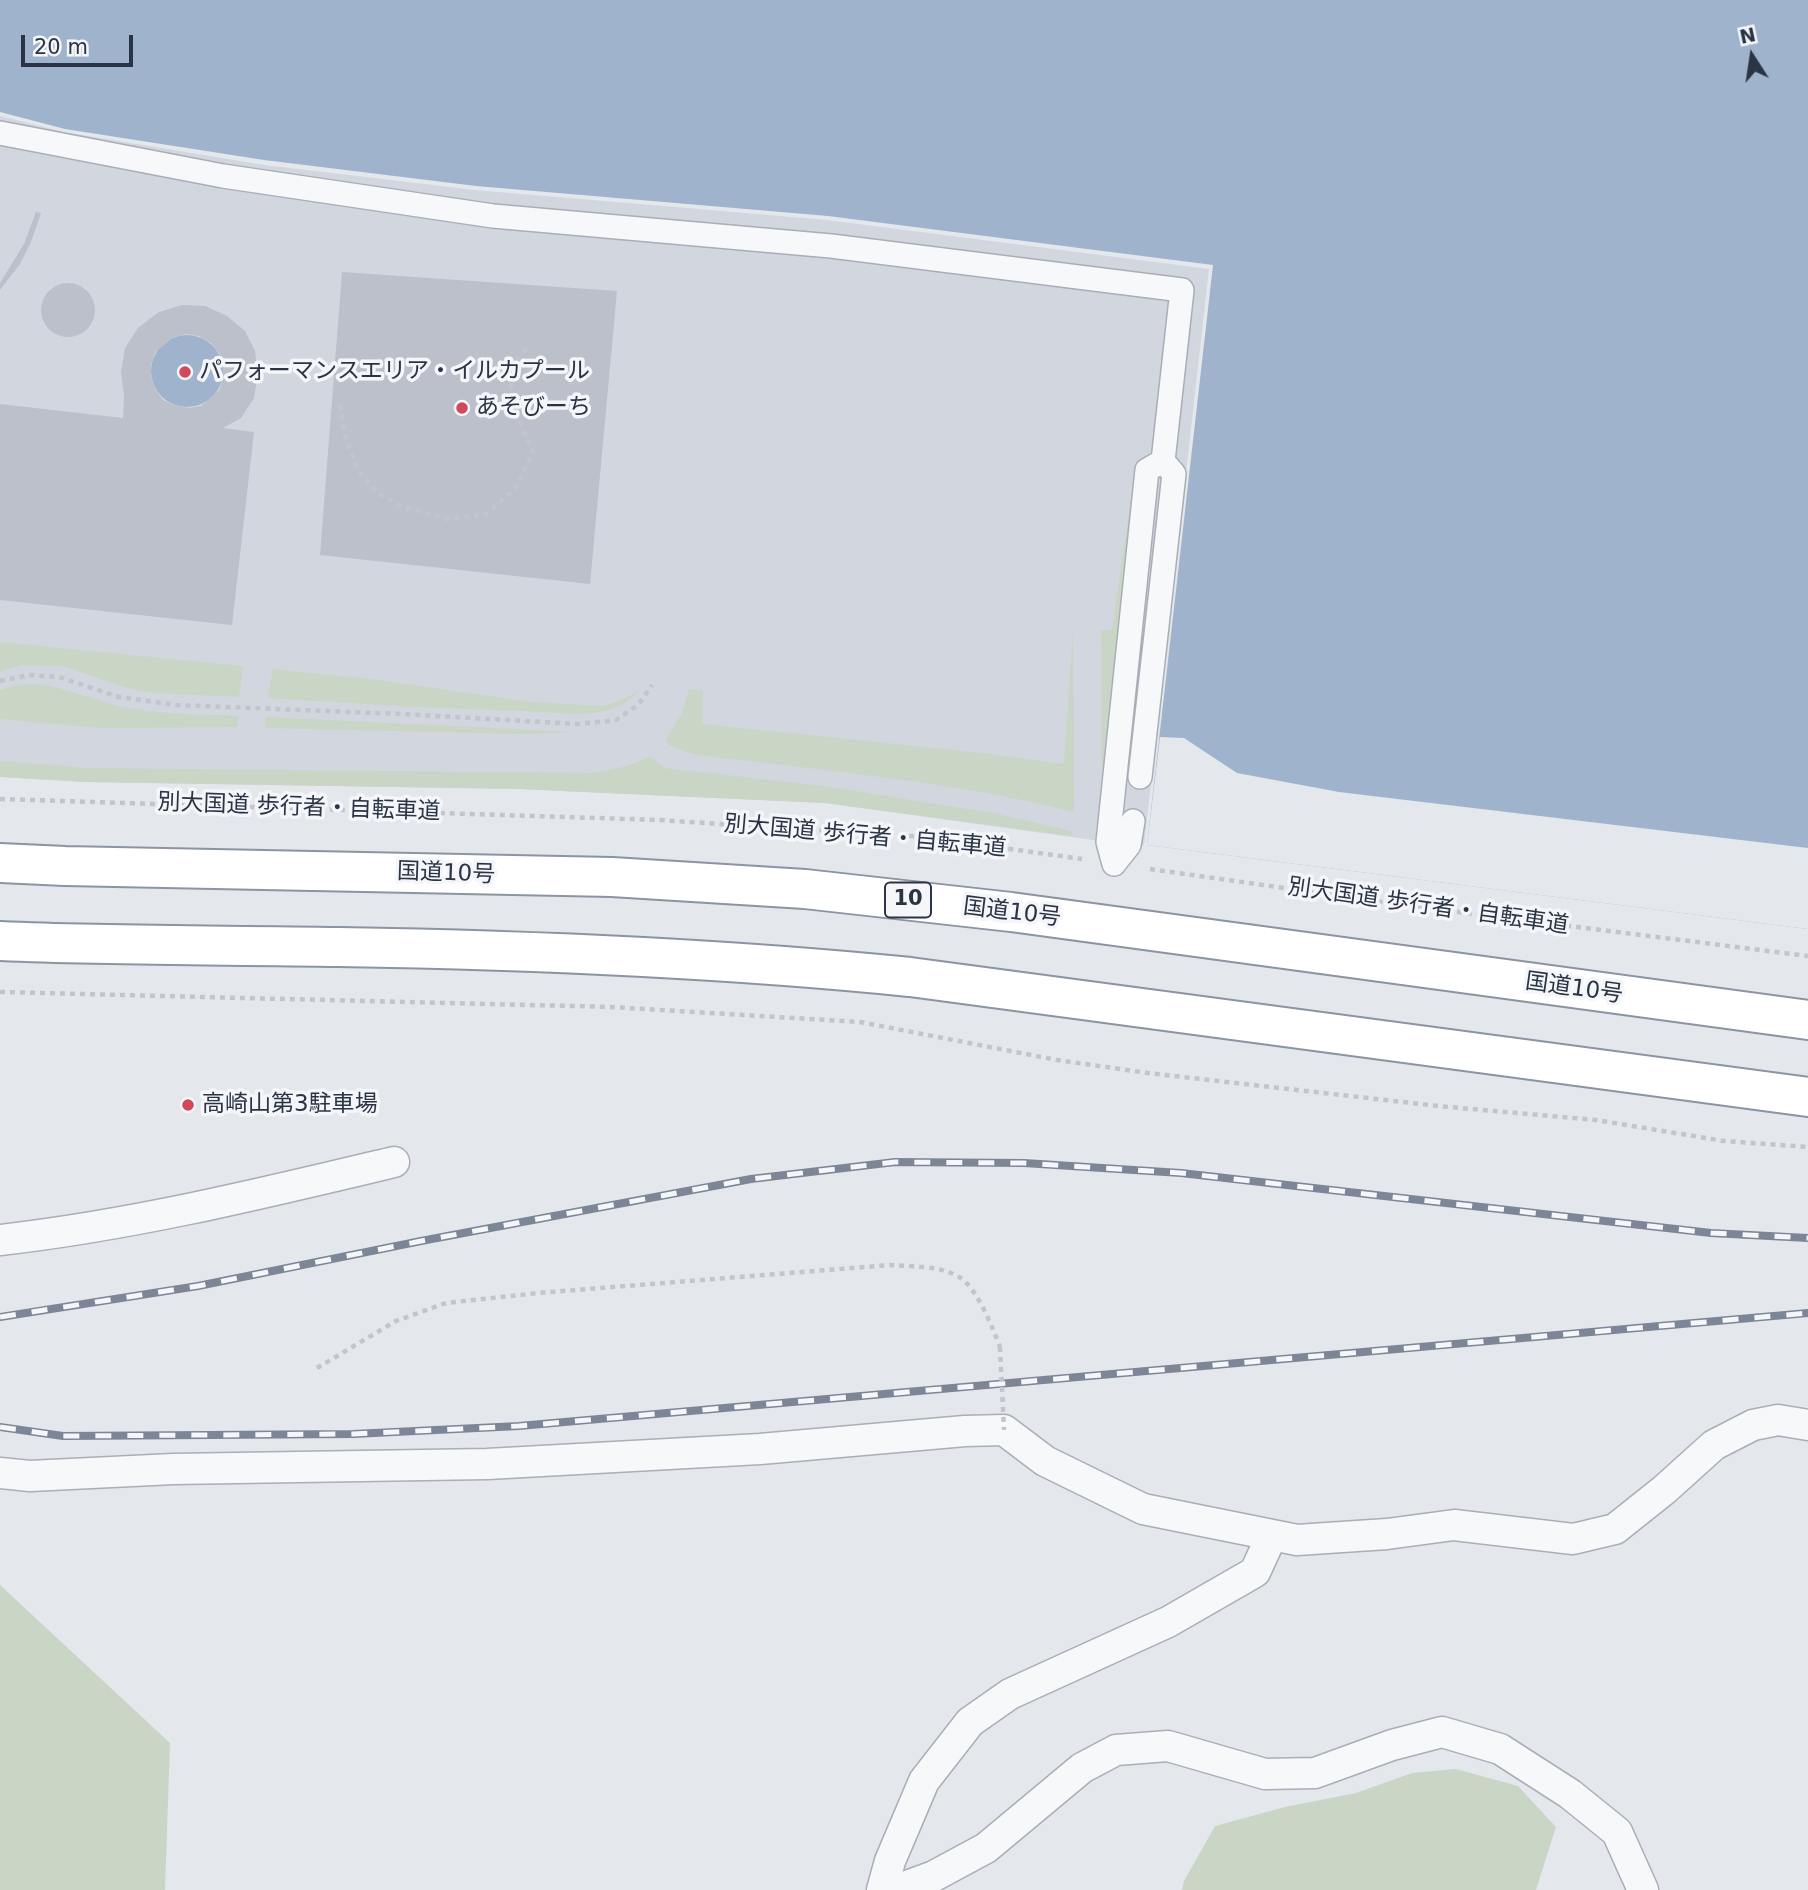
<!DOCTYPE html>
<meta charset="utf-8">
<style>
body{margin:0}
#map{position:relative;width:1808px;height:1890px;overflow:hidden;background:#e4e7ec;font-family:"DejaVu Sans",sans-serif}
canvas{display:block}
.north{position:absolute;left:1717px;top:21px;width:70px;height:70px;-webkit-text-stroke:5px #f4f6f9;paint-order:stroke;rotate:348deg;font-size:19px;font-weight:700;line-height:28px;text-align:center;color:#2b3445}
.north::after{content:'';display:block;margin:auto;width:24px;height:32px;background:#2b3445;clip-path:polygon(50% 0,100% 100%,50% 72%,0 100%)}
.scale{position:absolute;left:21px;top:35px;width:112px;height:32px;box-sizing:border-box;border:4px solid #2b3445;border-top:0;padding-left:9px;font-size:21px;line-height:24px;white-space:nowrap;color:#2b3445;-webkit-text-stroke:5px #f4f6f9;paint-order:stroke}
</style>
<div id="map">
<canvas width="1808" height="1890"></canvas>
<div class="north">N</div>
<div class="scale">20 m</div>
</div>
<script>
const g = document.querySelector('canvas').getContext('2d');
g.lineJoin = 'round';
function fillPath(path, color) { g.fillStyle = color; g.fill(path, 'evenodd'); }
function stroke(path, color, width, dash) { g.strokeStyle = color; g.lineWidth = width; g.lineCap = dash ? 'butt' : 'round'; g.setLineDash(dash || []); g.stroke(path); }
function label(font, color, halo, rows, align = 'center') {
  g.font = font + ' "DejaVu Sans","Noto Sans JP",sans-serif'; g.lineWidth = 7; g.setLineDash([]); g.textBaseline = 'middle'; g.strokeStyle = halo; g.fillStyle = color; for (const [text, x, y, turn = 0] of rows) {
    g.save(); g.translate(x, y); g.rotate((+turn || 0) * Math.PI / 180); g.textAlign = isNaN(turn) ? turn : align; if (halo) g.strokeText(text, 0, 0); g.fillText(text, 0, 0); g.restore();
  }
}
const built = new Path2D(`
 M0,116L64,132L264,165L475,190L827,220L1209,269L1144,845H1129L825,803L519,789L87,782L0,777Z`);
const green = new Path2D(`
 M1137,458L1102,816L1101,630H1112Z
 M1073,632L1074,812C965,784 853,774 742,760C721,758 680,756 665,741L682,713L689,689L703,691L702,724L983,753L1064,764Z
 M0,642L243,666L239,697L154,693L123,687L63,666L23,665L0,671Z
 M273,669L378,680L532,702L602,706L622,700L640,690C631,699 621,707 609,710C583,717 551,712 524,711C439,709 353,703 268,698Z
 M40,684C67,689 92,699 119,706C157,715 198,714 238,716L237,727L99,728L0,719V690L17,685Z
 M266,717L574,732L523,734L265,728Z
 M650,756L664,768L832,787L997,814L1072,831V836L825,803L519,789L87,782L0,777V761L88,768L589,773C611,770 630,767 650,756Z
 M0,1585L170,1743L165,1890H0Z
 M1456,1769L1518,1786L1556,1827L1536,1890H1182L1184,1881L1215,1826L1285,1807L1356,1793L1412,1773Z`);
const water = new Path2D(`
 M0,0H1808V929L1147,845L1213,265L828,216L476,186L264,160L65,129L0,112Z
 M151 371a36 36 0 1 1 72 0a36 36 0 1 1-72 0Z`);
const pier = new Path2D(`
 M1160,737L1184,738L1237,773L1339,792L1808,848V929L1147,845Z`);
const building = new Path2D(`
 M36,212L41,213L31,242L20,264L0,290V283L24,244Z
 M342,272L617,291L590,584L320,555Z
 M41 310a27 27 0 1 1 54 0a27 27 0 1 1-54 0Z
 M182,305L205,306L227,316L245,331L255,351L258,374L254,398L241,418L223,428L254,432L232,625L0,600V404L123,418L124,395L121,372L125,348L138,328L159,312ZM186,334L199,336L211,343L219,353L223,365V378L219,390L201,406L189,408L174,405L163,400L155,389L151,377V365L155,352L174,337Z`);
const path = new Path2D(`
 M340,405L346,440L359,471L378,494L401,506L447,519L486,514L516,488L533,452L510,399L513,363L530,346
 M0,681L29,675L59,677L119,697L176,705L402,714L578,724L616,720L638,705L652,685
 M0,799L659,820L924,837L1082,859
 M1150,869L1411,906L1808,956
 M0,992L611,1007L860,1022L1057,1060L1148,1073L1438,1106L1596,1120L1724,1141L1808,1147
 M317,1368L396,1321L446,1303L538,1293L890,1265C913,1267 939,1265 959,1277C977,1287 993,1329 1000,1347`);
const pedestrian = new Path2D(`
 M0,133L223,176L493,216L831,246L1182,290L1163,461L1174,474L1140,777
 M1114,864L1108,842L1147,470L1163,461
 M1114,864L1129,845L1133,821`);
const minor = new Path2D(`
 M0,1240C133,1225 264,1193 394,1162
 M0,1473L30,1476L173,1469L487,1464L760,1449L965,1431L1004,1430L1045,1461L1143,1509L1297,1540L1387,1534L1454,1525L1573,1539L1615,1529L1664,1490L1714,1445L1753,1425L1778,1420L1808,1425
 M882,1890L890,1861L924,1781L970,1722L1010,1694L1168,1622L1255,1572L1272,1535
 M896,1890L934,1876L986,1848L1082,1768L1116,1750L1168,1746L1265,1774L1315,1773L1392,1745L1442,1732L1500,1749L1570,1794L1617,1832L1643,1890`);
const trunk = new Path2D(`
 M0,863L65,866L612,877L805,889L1011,912L1808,1020
 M0,941C113,946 226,945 339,947C530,950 721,958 910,977L1808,1097`);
const rail = new Path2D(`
 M0,1317L198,1286L421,1241L751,1179L895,1162L1024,1163L1181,1173L1711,1233L1808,1238
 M0,1427L63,1436L353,1434L519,1426L1808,1313`);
const pathBridge = new Path2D(`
 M1000,1347L1004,1430`);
const markers = [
 [185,372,7,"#d1495b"],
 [462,408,7,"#d1495b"],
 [188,1105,7,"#d1495b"]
];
const shields = [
 [908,900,46]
];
const shieldNames = [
 ["10",908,900]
];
const poiNames = [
 ["パフォーマンスエリア・イルカプール",199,372],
 ["あそびーち",476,408],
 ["高崎山第3駐車場",202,1105]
];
const streetNames = [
 ["別大国道 歩行者・自転車道",299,808,2],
 ["別大国道 歩行者・自転車道",865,837,5],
 ["国道10号",446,874,2],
 ["別大国道 歩行者・自転車道",1428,907,8],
 ["国道10号",1012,913,7],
 ["国道10号",1574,989,8]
];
fillPath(built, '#d2d6de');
fillPath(green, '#c9d6c5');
fillPath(water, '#9fb4cc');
fillPath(pier, '#e4e7ec');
fillPath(building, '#bbc0ca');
stroke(pedestrian, '#a9aeb7', 26);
stroke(minor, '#a9aeb7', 33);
stroke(trunk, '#8b94a3', 42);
stroke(path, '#c2c5cb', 4.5, [5, 5]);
stroke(pedestrian, '#f7f8fa', 23);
stroke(minor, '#f7f8fa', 30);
stroke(trunk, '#fff', 38);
stroke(rail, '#7d8696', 8);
stroke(rail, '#f4f6f9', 5, [16]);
stroke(pathBridge, '#c2c5cb', 4.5, [5, 5]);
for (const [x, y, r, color] of markers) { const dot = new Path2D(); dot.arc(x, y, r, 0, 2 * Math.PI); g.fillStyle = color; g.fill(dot); stroke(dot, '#f4f6f9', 2.5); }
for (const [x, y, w] of shields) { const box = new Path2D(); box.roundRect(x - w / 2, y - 17.5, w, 35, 5); g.fillStyle = '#f4f6f9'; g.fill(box); stroke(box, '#2b3445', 2); }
label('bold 21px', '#2b3445', null, shieldNames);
label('23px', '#2b3445', '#f4f6f9', poiNames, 'left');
label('23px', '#2b3445', '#f4f6f9', streetNames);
</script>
